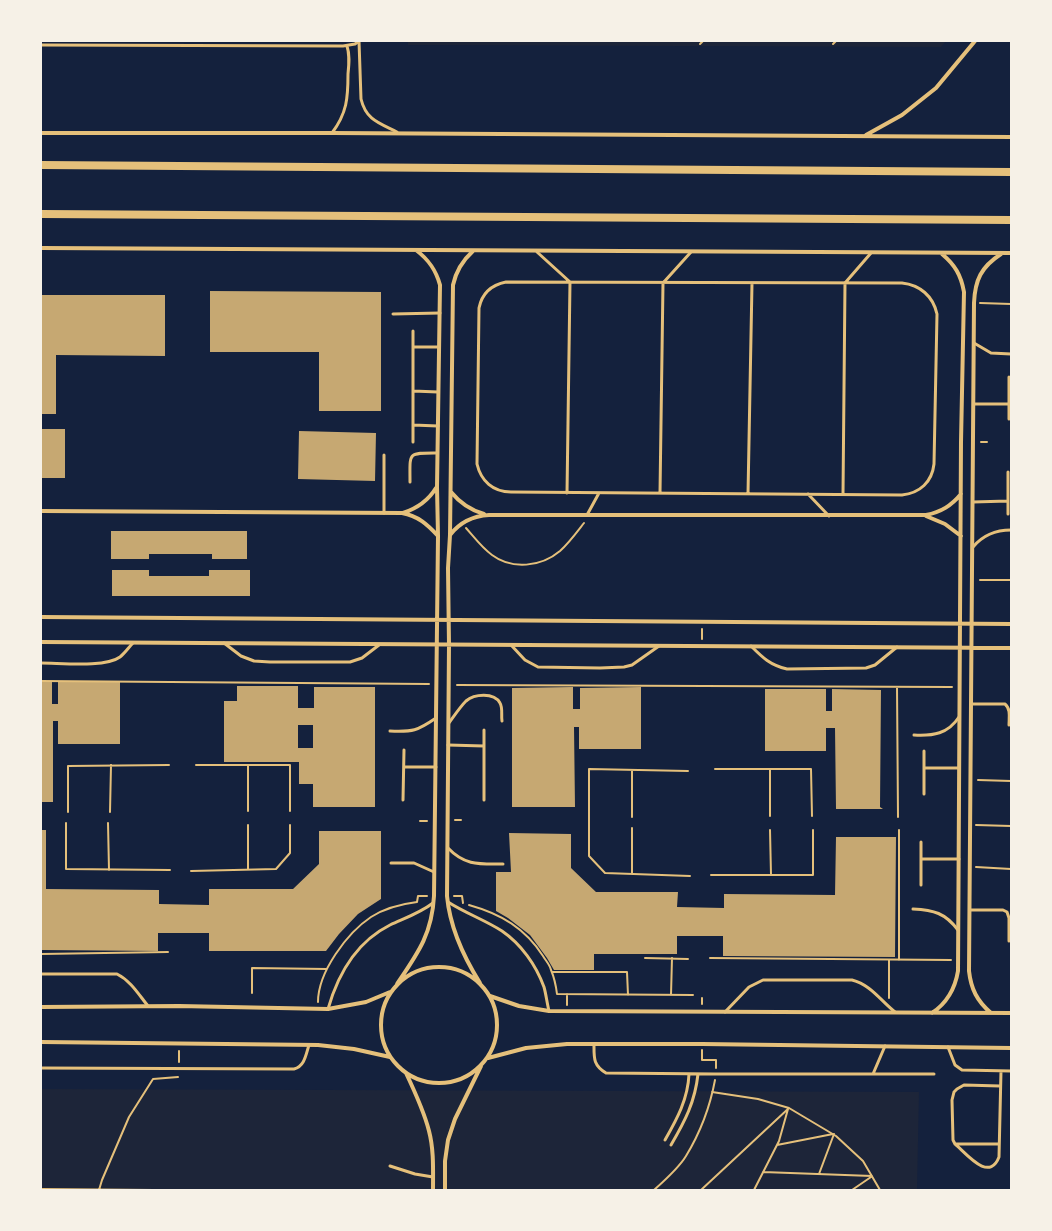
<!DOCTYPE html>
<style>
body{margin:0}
#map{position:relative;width:1052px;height:1231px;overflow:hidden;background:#14213d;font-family:Poppins,sans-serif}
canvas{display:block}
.frame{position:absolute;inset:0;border:42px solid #f6f1e7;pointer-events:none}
</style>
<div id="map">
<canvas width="1052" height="1231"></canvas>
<div class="frame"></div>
</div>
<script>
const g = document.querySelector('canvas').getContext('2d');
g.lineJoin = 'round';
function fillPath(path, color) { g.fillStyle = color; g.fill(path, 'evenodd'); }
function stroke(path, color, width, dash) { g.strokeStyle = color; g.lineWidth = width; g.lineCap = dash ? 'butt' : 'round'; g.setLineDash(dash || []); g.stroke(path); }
const green = new Path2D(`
 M408,41H946L941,47L408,45Z
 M41,1089L919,1092L917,1190H41Z`);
const building = new Path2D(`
 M210,291L381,292V411H319V352H210Z
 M41,295H165V356L56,355V414H41Z
 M41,429H65V478H41Z
 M299,431L376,433L375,481L298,479Z
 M111,531H247V559H212V554H149V559H111Z
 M112,570H149V576H209V570H250V596H112Z
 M41,682H52V704H58V682H120V744H58V721H53V802H41Z
 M237,686H298V708H314V687H375V807H313V784H299V762H224V701H237ZM298,725H313V748H298Z
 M573,687V709H580V688L641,687V749H579V727H574L575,807H512V688Z
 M765,689H826V711H832V689L881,690L880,807L883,809H836L835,728H826V751H765Z
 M41,830H46V889L159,890V904L209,905V889H293L319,864V831H381V899L358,914L339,934L326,951H209V933H158V951L41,950Z
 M509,833L571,834V868L596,892H678L677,907L724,908V894L835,895L836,837H896L895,957L723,956V936H677V954H594V970H554L547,958L530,935L508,918L496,911V872H511Z`);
const path = new Path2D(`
 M700,44L703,41
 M833,44L836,41
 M980,303L1011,304
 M981,442H987
 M466,528C474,537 482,548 492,555C512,570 541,567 560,551C569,543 577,532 584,523
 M980,580H1011
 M702,639V629
 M41,681L429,684
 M457,685L952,687
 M897,687L898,817
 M196,765H290V811
 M248,765V811
 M715,769H811L812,816
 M770,769V816
 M632,770V817
 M688,771L589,769V856L605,873L690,876
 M978,780L1011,781
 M68,812V766L169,765
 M110,812L111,765
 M455,820H461
 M420,821H427
 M66,823V869L170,870
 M108,823L109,870
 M248,825V869
 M976,825L1011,826
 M632,828V874
 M770,830L771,875
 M976,867L1011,869
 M191,871L276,869L290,853V825
 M711,875H813V830
 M454,896H462L463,903
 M469,905C501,914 525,928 543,956C546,961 550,965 551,970C554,977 556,986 557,994L693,995
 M41,954L168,952
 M645,958L688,959
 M710,958L951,960
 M889,960V998
 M899,960V830
 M552,972H627L628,995
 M252,993V968L327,969
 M567,994V1005
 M671,995L672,958
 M702,998V1004
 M318,1002C318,972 347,933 371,917C385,908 401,904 417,902L418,896H427
 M702,1050V1060H716V1068
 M179,1062V1051
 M712,1092L758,1099L789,1108L836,1136L863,1161L880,1190
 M777,1145L833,1134
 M763,1172L872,1176
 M819,1174L834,1134
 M41,1189L154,1190
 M99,1190L102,1180L129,1117L153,1079L178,1077
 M654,1190C663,1182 680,1166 686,1156C700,1133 710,1107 715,1080
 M701,1190L789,1108
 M754,1190L779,1141L788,1109
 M852,1190L871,1177`);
const service = new Path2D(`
 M359,41L361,99C366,120 379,123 397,132
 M41,45L343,46L355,44L359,41
 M332,133C347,113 348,98 348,74C349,64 350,55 347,46
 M537,252L570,282L567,493
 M506,282L902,283C920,285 933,296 937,314L934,464C932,482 920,493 902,495L511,492C493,492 481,481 477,464L479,308C482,293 491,285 506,282Z
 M393,314L440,313
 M413,331V442
 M974,343L991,353L1011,354
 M413,347H439
 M1009,377V419
 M413,391L438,392
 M974,404H1009
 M413,425L438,426
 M1008,472V514
 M410,482C410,452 407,453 437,453
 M660,493L663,283L691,252
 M748,494L752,283
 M808,494L829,516
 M843,494L845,283L871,253
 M973,502L1008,501
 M384,513V455
 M587,515L599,493
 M973,547C983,535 995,530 1011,530
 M224,643L241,656L254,661L270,662H350L362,658L379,645
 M511,645L525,660L538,667L600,668L624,667L632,665L659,646
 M751,646C763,658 770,665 787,669L866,668L875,665L897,647
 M41,663C61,663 105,668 120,657C125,653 129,647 133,643
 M971,704H1005C1011,709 1009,718 1009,725
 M449,723C454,716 460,707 466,701C474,694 494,692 500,703C503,708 501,715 502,721
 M484,730V800
 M390,731C413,732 417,731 436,718
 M914,735C933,736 948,734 959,717
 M448,745L484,746
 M404,767H436
 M924,768H959
 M924,794V751
 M403,800L404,750
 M448,848C465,866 480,864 503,864
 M921,859H959
 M391,863H414L434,872
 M921,885V842
 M448,902C465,913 485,920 502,931C521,944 536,965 544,987C546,994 547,1003 549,1011
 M913,909C934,910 945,913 958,930
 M971,910H1003L1007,912L1009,918V941
 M41,974H117C131,981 139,995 148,1006
 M328,1009C338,974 356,942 390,925C405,918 420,913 433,903
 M725,1012L749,987L763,980H852C871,985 880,1000 895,1012
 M594,1044C594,1058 593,1065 606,1073L715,1074H934
 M948,1047L955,1065L962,1070L1011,1071
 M41,1068L294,1069C305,1066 306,1054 309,1045
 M873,1074L885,1046
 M1000,1086L964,1085L957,1089L954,1092L952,1100L953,1140L955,1144C966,1153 989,1183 999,1157L1001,1071
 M665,1140C677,1119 688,1099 689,1074
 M955,1144H999
 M671,1145C685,1121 695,1102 698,1074
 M390,1166L415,1174L433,1177`);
const minor = new Path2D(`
 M41,133H332L1011,137
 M866,135L902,115L936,88L975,41
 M41,248L1011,253
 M473,251C462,261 456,271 453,285L450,535L448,568L449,645L447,896C450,928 463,956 480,983
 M451,492C460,503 470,510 484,514
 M41,511L402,513C418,516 427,524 438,536
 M403,513C418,508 428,501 436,488
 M926,516L945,524L961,536
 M450,535C460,522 472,516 489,515H926C941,512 951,506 961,494
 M41,617L1011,624
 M41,642L1011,648
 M381 1025a58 58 0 1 1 116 0a58 58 0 1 1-116 0Z
 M397,984C418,953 432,934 434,896L438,536L437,487L440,285C436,270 429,260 416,250
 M490,996L519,1006L549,1011L1011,1013
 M41,1007L179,1006L328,1009L366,1002L390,992
 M932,1013C947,1003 955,989 958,971L961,442L964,292C961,275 955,265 942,254
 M991,1013C977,1001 971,989 969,971L974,303C975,280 981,267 1001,254
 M41,1042L318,1045L354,1049L390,1057
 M488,1058L526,1048L567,1044H702L1011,1048
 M406,1073C415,1092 424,1111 429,1131C434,1150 433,1170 433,1190
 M445,1190V1161L448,1140L455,1119L481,1066`);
const secondary = new Path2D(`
 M41,165L1011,172
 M41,214L1011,220`);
fillPath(green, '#1d2539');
fillPath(building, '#c6a872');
stroke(path, '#e5c07b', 2);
stroke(service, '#e5c07b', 3);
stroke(minor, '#e5c07b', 4);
stroke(secondary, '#e5c07b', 8);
</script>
